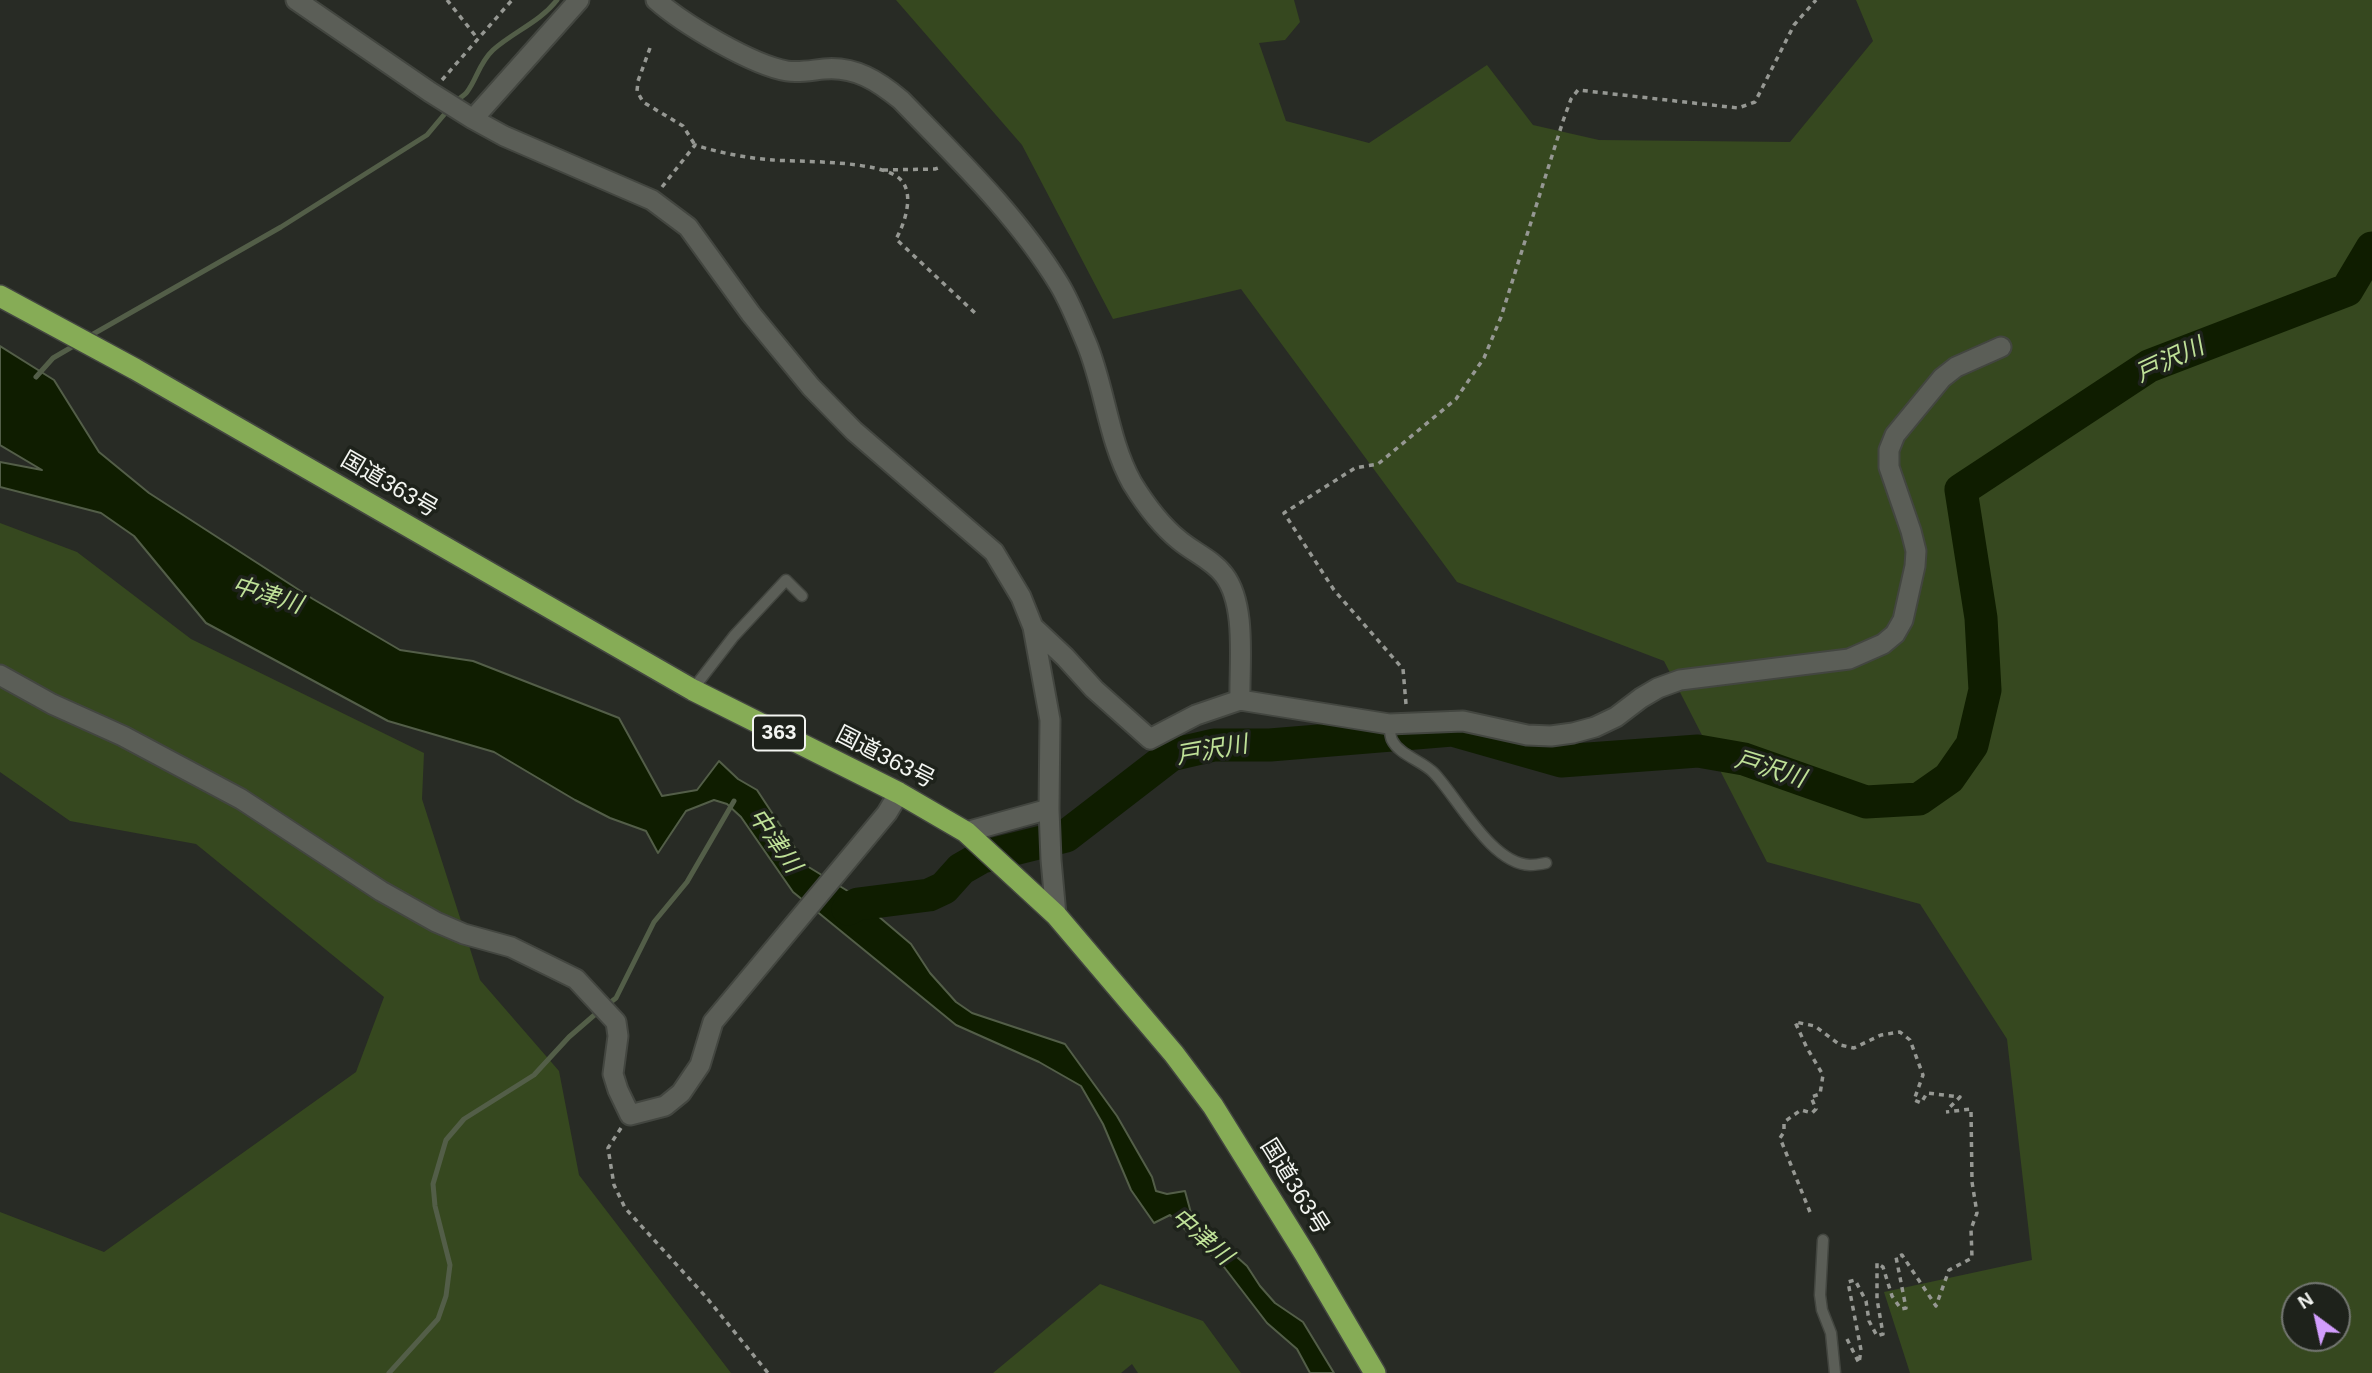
<!DOCTYPE html>
<meta charset="utf-8">
<style>
body{margin:0}
#map{position:relative;width:2372px;height:1373px;overflow:hidden;background:#282b25;font-family:Arial,sans-serif}
canvas{display:block}
.north{position:absolute;left:2281px;top:1282px;width:70px;height:70px;box-sizing:border-box;background:#1e221b;border:2px solid #737671;border-radius:50%;rotate:327deg;font-size:19px;font-weight:700;line-height:28px;text-align:center;color:#f3f5f1}
.north::after{content:'';display:block;margin:auto;width:24px;height:32px;background:#d29dfd;clip-path:polygon(50% 0,100% 100%,50% 72%,0 100%)}
</style>
<div id="map">
<canvas width="2372" height="1373"></canvas>
<div class="north">N</div>
</div>
<script>
const g = document.querySelector('canvas').getContext('2d');
g.lineJoin = 'round';
function fillPath(path, color) { g.fillStyle = color; g.fill(path, 'evenodd'); }
function stroke(path, color, width, dash) { g.strokeStyle = color; g.lineWidth = width; g.lineCap = dash ? 'butt' : 'round'; g.setLineDash(dash || []); g.stroke(path); }
function label(font, color, halo, rows, align = 'center') {
  g.font = font + ' Arial,"Noto Sans JP",sans-serif'; g.lineWidth = 7; g.setLineDash([]); g.textBaseline = 'middle'; g.strokeStyle = halo; g.fillStyle = color; for (const [text, x, y, turn = 0] of rows) {
    g.save(); g.translate(x, y); g.rotate((+turn || 0) * Math.PI / 180); g.textAlign = isNaN(turn) ? turn : align; if (halo) g.strokeText(text, 0, 0); g.fillText(text, 0, 0); g.restore();
  }
}
const green = new Path2D(`
 M896,0H1294L1300,22L1285,40L1259,43L1286,121L1369,143L1487,65L1533,125L1599,140L1790,142L1873,41L1856,0H2372V1373H1910L1884,1292L2032,1260L2007,1039L1920,904L1767,862L1664,661L1457,582L1241,289L1113,319L1022,145ZM2295,1296H2337V1338H2295Z
 M0,523L77,552L191,639L424,753L422,799L480,980L559,1071L579,1175L731,1373H0V1212L104,1252L356,1072L384,997L196,844L70,821L0,772Z
 M1100,1284L1203,1321L1241,1373H1138L1132,1364L1121,1373H993Z`);
const water = new Path2D(`
 M0,346L54,380L99,452L149,493L313,599L400,650L473,661L619,718L662,796L697,790L719,761L738,779L757,790L807,866L851,893L911,944L930,973L956,1002L972,1013L1065,1044L1117,1116L1152,1177L1156,1191L1167,1194L1185,1191L1191,1213L1201,1225L1247,1266L1260,1286L1275,1303L1303,1322L1334,1373H1310L1297,1349L1267,1323L1224,1267L1170,1215L1154,1223L1131,1190L1103,1124L1081,1086L1039,1062L956,1025L793,892L741,817L727,804L714,800L686,811L658,853L646,831L610,818L575,800L494,752L388,721L206,623L134,536L101,513L0,487V462L42,470L0,445Z`);
const stream = new Path2D(`
 M455,102C458,99 464,96 467,92C477,79 479,63 493,50C513,32 540,22 557,0
 M88,337L281,227L427,135L448,110
 M36,377L53,358L77,344
 M607,1005L616,998L654,922L687,882L734,801
 M389,1373L438,1319L446,1296L450,1265L435,1206L433,1184L446,1140L464,1119L534,1075L569,1037L599,1011`);
const river = new Path2D(`
 M848,909L858,904L929,895L944,888L961,869L982,857L1066,836L1171,755L1214,745H1270L1452,730L1561,761L1698,751L1744,759L1866,802L1919,799L1949,778L1972,745L1985,690L1981,618L1961,490L2149,366L2347,290L2372,248`);
const path = new Path2D(`
 M447,0L478,39
 M650,48L638,81L637,91L643,102L683,126L695,145
 M442,80L512,0
 M883,170L935,169L941,167
 M662,187L695,145C720,153 747,158 773,160C801,162 880,160 900,179C915,193 905,223 896,239L975,313
 M1406,704L1403,669L1334,590L1284,513L1355,468L1378,464L1456,399L1484,358L1501,317L1563,121L1571,99L1578,90L1738,108L1755,102L1794,25L1816,0
 M621,1128L608,1148L614,1185L625,1208L706,1297L768,1373
 M1810,1212L1780,1138L1784,1132V1122L1801,1110L1812,1113L1816,1109L1811,1097L1820,1094L1823,1075L1807,1048L1795,1022L1815,1026L1840,1045L1854,1048L1881,1035L1900,1032L1910,1040L1923,1075L1914,1100L1921,1103L1927,1093L1960,1097L1947,1110
 M1847,1339L1859,1363L1861,1350L1848,1282L1855,1280L1866,1301L1869,1321L1877,1336L1883,1334L1877,1299V1263L1883,1267L1892,1296L1901,1309L1906,1308L1896,1257L1902,1255L1936,1306L1949,1270L1972,1258L1971,1229L1977,1213L1972,1182L1971,1109L1946,1112`);
const lane = new Path2D(`
 M693,689L734,636L786,580L802,596
 M1389,724C1390,729 1390,736 1392,740C1399,755 1423,761 1434,773C1458,798 1491,864 1530,865C1535,865 1541,864 1546,863
 M1823,1240L1820,1295L1822,1310L1831,1333L1835,1373`);
const street = new Path2D(`
 M296,0L430,92L473,119L504,136L652,200L688,227L751,314L811,387L854,431L994,552L1021,597L1033,627L1050,720L1049,809L1051,860L1056,915
 M656,0C683,24 752,65 787,71C799,73 813,70 824,69C855,66 878,81 901,100C957,158 1017,215 1059,284C1070,302 1078,323 1086,342C1105,387 1108,440 1132,483C1145,504 1159,524 1179,540C1193,552 1213,560 1224,575C1247,605 1239,664 1240,700
 M473,119L579,0
 M1033,627L1065,657L1094,689L1150,739L1196,715L1240,700L1389,724L1463,721L1527,735L1551,736L1573,733L1595,727L1616,717L1641,698L1658,688L1680,680L1849,659L1883,644L1895,634L1903,620L1915,566L1916,551L1911,531L1889,467V450L1895,435L1942,378L1956,367L2001,347
 M0,675L52,704L123,736L241,799L381,891L436,922L464,934L511,947L576,979L616,1022L618,1036L613,1074L618,1090L630,1115L665,1106L681,1093L700,1065L713,1022L887,813L899,793
 M966,832L1049,809`);
const highway = new Path2D(`
 M0,296L135,369L693,690L899,793L966,832L1056,915L1174,1054L1213,1106L1305,1254L1375,1373`);
const shields = [
 [779,733,52]
];
const shieldNames = [
 ["363",779,733]
];
const streetNames = [
 ["国道363号",389,485,30],
 ["国道363号",885,758,27],
 ["国道363号",1294,1187,58]
];
const waterNames = [
 ["戸沢川",2170,361,-25],
 ["中津川",267,596,17],
 ["戸沢川",1212,751,-10],
 ["戸沢川",1770,770,17],
 ["中津川",774,841,55],
 ["中津川",1201,1237,41]
];
fillPath(green, '#36481f');
fillPath(water, '#0f1d00');
stroke(water, '#535e48', 2);
stroke(stream, '#535e48', 5);
stroke(river, '#0f1d00', 33);
stroke(lane, '#434640', 13);
stroke(street, '#434640', 23);
stroke(highway, '#434640', 24);
stroke(path, '#969893', 3.5, [5, 5]);
stroke(lane, '#5b5e57', 10);
stroke(street, '#5b5e57', 19);
stroke(highway, '#86ac56', 21);
for (const [x, y, w] of shields) { const box = new Path2D(); box.roundRect(x - w / 2, y - 17.5, w, 35, 5); g.fillStyle = '#1e221b'; g.fill(box); stroke(box, '#f3f5f1', 2); }
label('bold 21px', '#f3f5f1', null, shieldNames);
label('23px', '#f3f5f1', '#1e221b', streetNames);
label('italic 24px', '#bfe198', '#1e221b', waterNames);
</script>
